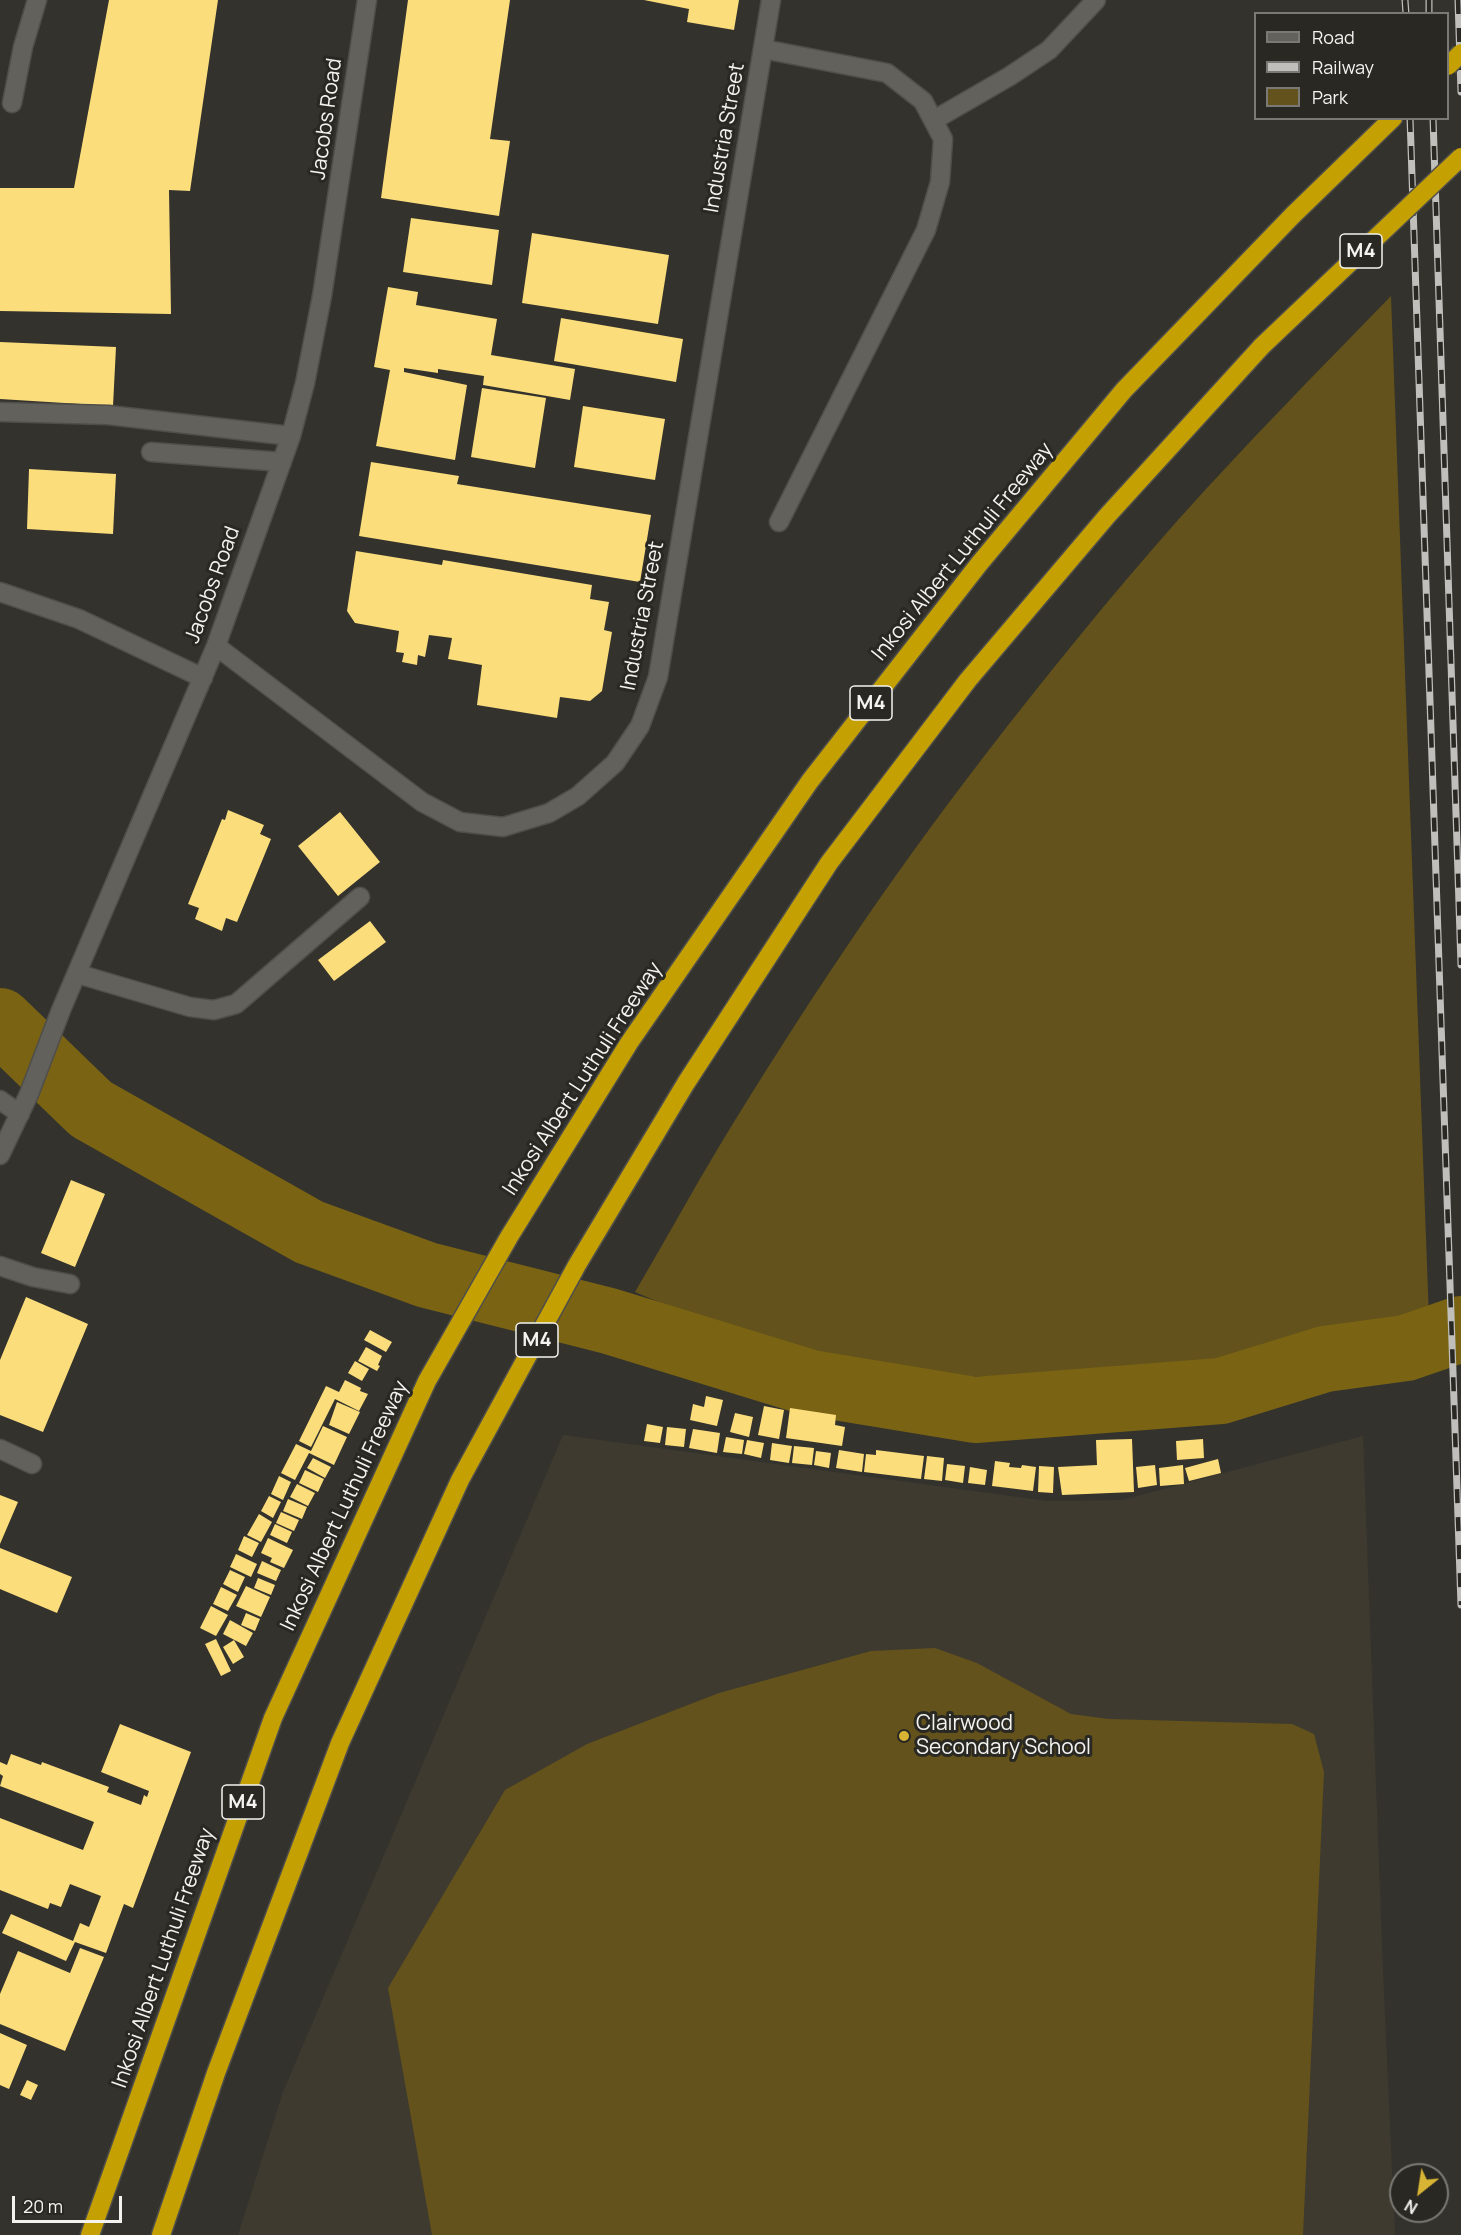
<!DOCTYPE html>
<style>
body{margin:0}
#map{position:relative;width:1461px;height:2235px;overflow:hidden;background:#33322d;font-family:Manrope,sans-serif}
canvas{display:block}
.legend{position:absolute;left:1254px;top:12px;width:195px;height:108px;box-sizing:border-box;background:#292823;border:2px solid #7a7975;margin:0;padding:8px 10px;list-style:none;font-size:18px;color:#f4f3f0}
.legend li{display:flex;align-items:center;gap:12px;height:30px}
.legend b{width:30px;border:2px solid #7a7975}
.north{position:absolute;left:1389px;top:2163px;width:60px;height:60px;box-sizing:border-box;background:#292823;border:2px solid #7a7975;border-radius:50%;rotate:210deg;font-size:16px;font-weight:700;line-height:24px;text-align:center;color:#f4f3f0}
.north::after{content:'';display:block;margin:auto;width:21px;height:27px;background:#d8b434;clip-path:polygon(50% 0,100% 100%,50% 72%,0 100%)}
.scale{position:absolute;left:12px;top:2196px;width:110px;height:27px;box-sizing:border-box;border:3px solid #f4f3f0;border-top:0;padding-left:8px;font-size:18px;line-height:21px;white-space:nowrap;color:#f4f3f0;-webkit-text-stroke:4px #292823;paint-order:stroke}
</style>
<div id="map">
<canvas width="1461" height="2235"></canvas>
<ul class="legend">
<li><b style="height:8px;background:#62615b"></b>Road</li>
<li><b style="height:8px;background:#c0bfbc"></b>Railway</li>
<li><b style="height:16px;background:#63521b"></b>Park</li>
</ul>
<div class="north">N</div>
<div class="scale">20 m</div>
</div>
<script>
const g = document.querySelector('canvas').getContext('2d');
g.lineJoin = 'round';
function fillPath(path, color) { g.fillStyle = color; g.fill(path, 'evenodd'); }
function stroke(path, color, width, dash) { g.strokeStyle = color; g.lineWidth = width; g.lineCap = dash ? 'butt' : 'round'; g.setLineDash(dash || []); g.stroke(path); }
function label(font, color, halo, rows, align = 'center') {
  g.font = font + ' Manrope,sans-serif'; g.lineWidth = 6; g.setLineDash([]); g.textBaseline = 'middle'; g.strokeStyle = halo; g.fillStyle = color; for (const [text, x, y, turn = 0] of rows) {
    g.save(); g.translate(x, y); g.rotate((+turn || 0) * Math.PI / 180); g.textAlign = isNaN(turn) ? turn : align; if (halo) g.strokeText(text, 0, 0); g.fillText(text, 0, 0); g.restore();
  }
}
const built = new Path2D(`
 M563,1435L1047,1501L1122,1500L1363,1436L1383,1971L1395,2235H238L283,2092Z`);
const green = new Path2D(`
 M1391,296L1429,1319L1283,1351L1063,1376L944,1377L830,1363L731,1333L635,1292C664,1243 691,1193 720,1145C801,1012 887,882 982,759C1045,677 1110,597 1178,520C1247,443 1319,370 1391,296Z
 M935,1648L977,1663L1071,1714L1109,1719L1292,1724L1314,1734L1324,1772L1303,2235H432L388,1988L505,1790L587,1744L719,1693L871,1651Z`);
const river = new Path2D(`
 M0,1021L91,1109L309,1232L427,1275L609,1321L811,1383L975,1410L1221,1391L1325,1359L1406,1348L1461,1329`);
const building = new Path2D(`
 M109,0H218L190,191L169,190L171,314L0,311V188H74Z
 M408,0H510L490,139L510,141L499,216L381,198Z
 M644,0H739L734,30L687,22L689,9Z
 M411,218L499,230L492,285L403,272Z
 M532,233L669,255L658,324L522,303Z
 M388,287L418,292L416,305L497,319L491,355L575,369L570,400L483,385L484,376L438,369V373L404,368V372L467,385L455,460L376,446L390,370L374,367Z
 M561,318L683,339L676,382L554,361Z
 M0,342L116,347L113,406L0,399Z
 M482,388L546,398L535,468L471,457Z
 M583,406L665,419L655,480L574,467Z
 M371,462L459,476L457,484L651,515L640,582L359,536Z
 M29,469L116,474L113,534L27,529Z
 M356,551L442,565L443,560L592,585L590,599L609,602L604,630L612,632L602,691L590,701L560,697L557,718L477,705L482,665L448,659L452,638L429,635L425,657L418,655L417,665L402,662L404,653L396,652L399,631L355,623L347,611Z
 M228,810L264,825L260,834L271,839L237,922L226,918L222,931L195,919L199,908L188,904L222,819L225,820Z
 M340,812L380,862L338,896L298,846Z
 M370,921L386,942L334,981L318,960Z
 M71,1180L105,1194L75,1267L41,1253Z
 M26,1297L88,1324L43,1432L0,1415V1360Z
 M370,1330L392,1342L386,1352L364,1340Z
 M366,1347L382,1356L378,1365L380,1366L377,1371L358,1361Z
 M355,1361L369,1369L362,1381L348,1373Z
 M345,1380L361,1388L360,1391L368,1394L359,1411L335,1399L311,1447L299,1441L326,1386L339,1392Z
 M706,1396L723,1400L717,1426L690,1420L693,1404L704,1407Z
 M337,1402L360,1412L349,1434L329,1425Z
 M764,1406L784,1410L779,1439L758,1435Z
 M790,1408L836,1415L835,1425L845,1427L842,1446L786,1438Z
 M735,1413L753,1417L749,1437L730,1432Z
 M647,1424L663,1427L660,1443L644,1441Z
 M323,1426L347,1437L334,1465L309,1453L295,1480L281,1473L296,1444L311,1451Z
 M667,1427L686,1429L684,1447L665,1445Z
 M693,1429L720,1433L717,1453L689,1448Z
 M726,1437L744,1440L742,1454L723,1452Z
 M1132,1439L1134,1492L1062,1495L1058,1467L1097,1465L1096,1440Z
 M1203,1439L1204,1458L1177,1460L1176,1441Z
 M747,1440L764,1443L761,1458L744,1454Z
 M772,1443L792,1446L789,1463L770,1460Z
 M794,1446L814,1448L812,1465L792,1463Z
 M839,1450L864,1454L862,1472L836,1468Z
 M876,1450L924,1456L921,1479L864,1472L866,1454L876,1455Z
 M816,1451L831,1453L829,1468L814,1465Z
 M927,1456L944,1458L942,1481L924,1479Z
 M313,1458L331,1467L325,1478L307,1468Z
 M1218,1459L1221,1473L1189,1481L1185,1468Z
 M995,1461L1010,1463L1009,1467L1021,1468L1022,1465L1036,1467L1033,1491L992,1486Z
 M947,1464L965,1466L963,1483L945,1480Z
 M1155,1465L1157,1485L1138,1488L1136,1467Z
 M1183,1465L1184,1484L1160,1486L1159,1468Z
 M1039,1466L1054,1467L1053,1493L1038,1492Z
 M970,1467L987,1470L985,1485L968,1483Z
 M305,1470L324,1479L318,1492L299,1483Z
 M279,1476L291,1482L283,1500L271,1494Z
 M297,1484L315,1493L308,1506L290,1497Z
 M0,1495L18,1502L0,1544Z
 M269,1496L281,1502L273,1518L261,1511Z
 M288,1499L307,1507L302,1519L283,1511Z
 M281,1512L299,1520L294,1531L276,1523Z
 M259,1514L272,1522L261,1542L247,1535Z
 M275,1524L292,1532L287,1543L270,1535Z
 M244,1536L259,1543L252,1557L238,1550Z
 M268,1538L293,1550L284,1568L270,1562L272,1558L261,1553Z
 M0,1548L72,1577L57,1613L0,1589Z
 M236,1554L257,1564L251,1577L230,1567Z
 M262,1561L281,1570L276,1581L257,1573Z
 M230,1570L245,1577L238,1592L223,1584Z
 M258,1578L275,1585L271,1595L254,1588Z
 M246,1586L270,1597L261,1617L236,1606Z
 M221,1587L237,1595L228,1611L213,1604Z
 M211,1606L228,1615L216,1636L200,1628Z
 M246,1613L260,1619L255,1631L241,1625Z
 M230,1620L253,1633L246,1646L223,1634Z
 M216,1639L231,1671L221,1676L205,1644Z
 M234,1640L244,1657L233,1664L223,1647Z
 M120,1724L191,1752L133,1908L124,1904L106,1953L75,1942L66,1961L2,1933L11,1914L73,1941L80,1923L89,1927L101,1896L70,1884L61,1907L50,1903L48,1909L0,1890V1818L83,1850L94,1822L0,1786L3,1776L0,1774V1762L7,1765L11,1754L41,1765L42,1762L109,1787L107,1792L141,1805L144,1795L147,1797L149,1791L101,1772Z
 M80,1948L104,1957L65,2051L0,2024V1994L18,1951L70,1973Z
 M0,2033L27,2045L9,2089L0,2085Z
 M27,2080L38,2085L31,2100L20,2095Z`);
const minor = new Path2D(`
 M763,49L887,73L923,101L943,139L940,182L926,230L779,522
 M12,103L23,47L37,0
 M934,120L1010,76L1049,50L1096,0
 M0,412L108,415L291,436
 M151,452L282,462
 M0,592L79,619L203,678
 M216,646L422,802L460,822L503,827L549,813L578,796L615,763L640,726L658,677L771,0
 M78,974L190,1007L214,1010L236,1004L360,897
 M0,1100L20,1114
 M0,1155L29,1094L61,1010L216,646L291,436L305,383L322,296L367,0
 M0,1266L33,1277L70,1284
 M0,1449L32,1464`);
const highway = new Path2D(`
 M90,2235L273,1718L427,1381L509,1237L629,1043L810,781L979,564L1124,390L1293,215L1393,118
 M161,2235L216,2073L340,1743L460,1480L577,1265L686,1083L829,863L968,680L1107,516L1262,346`);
const rail = new Path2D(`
 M1405,0L1406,14
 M1429,0V14
 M1458,0L1461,92
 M1410,118L1461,1605
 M1433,118L1461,965`);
const highwayBridge = new Path2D(`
 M1448,66L1461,53
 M1262,346L1461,157`);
const markers = [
 [904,1736,6,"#d8b434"]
];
const shields = [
 [1361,251,42],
 [871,703,42],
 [537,1340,42],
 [243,1802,42]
];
const shieldNames = [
 ["M4",1361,251],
 ["M4",871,703],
 ["M4",537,1340],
 ["M4",243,1802]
];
const streetNames = [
 ["Jacobs Road",327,119,-82],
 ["Industria Street",725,138,-80],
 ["Inkosi Albert Luthuli Freeway",963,552,-51],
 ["Jacobs Road",213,585,-70],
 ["Industria Street",643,616,-79],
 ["Inkosi Albert Luthuli Freeway",583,1079,-57],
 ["Inkosi Albert Luthuli Freeway",345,1506,-65],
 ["Inkosi Albert Luthuli Freeway",164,1958,-71]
];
const poiNames = [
 ["Clairwood",916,1724],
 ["Secondary School",916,1748]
];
fillPath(built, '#3e3a2f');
fillPath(green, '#63521b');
stroke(river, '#7a6414', 66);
fillPath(building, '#fbdd7c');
stroke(minor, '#4f4e4a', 21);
stroke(highway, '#4f4e4a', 21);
stroke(minor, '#62615b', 18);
stroke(highway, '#c4a003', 18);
stroke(rail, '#c0bfbc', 7);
stroke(rail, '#292823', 4.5, [14]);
stroke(highwayBridge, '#4f4e4a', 21, []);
stroke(highwayBridge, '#c4a003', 18);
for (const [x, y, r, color] of markers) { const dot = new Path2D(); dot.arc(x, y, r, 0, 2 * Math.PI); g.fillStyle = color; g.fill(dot); stroke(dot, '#292823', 2); }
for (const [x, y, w] of shields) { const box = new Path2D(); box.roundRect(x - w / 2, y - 17, w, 34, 4.5); g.fillStyle = '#292823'; g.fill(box); stroke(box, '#f4f3f0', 1.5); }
label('bold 20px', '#f4f3f0', null, shieldNames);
label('21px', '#f4f3f0', '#292823', streetNames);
label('21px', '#f4f3f0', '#292823', poiNames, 'left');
</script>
